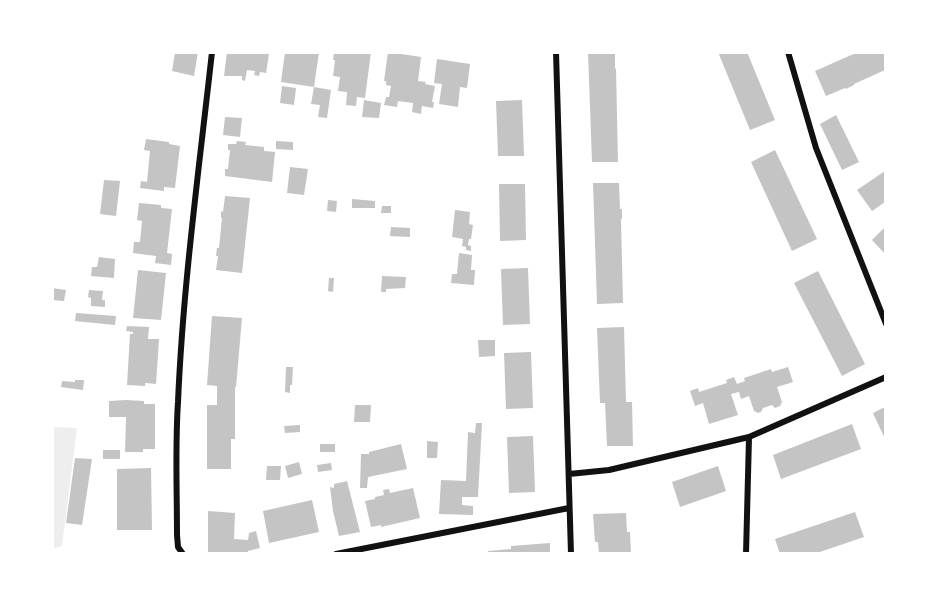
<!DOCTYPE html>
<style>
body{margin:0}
#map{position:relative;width:938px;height:606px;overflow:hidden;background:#fff;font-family:"Public Sans",sans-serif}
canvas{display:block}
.frame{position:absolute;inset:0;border:54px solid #fff;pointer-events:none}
</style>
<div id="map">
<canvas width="938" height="606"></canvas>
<div class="frame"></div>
</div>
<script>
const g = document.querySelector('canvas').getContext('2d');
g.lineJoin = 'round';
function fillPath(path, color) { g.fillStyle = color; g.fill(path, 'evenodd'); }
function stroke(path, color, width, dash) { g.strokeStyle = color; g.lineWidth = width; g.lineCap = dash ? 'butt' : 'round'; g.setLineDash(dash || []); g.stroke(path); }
const green = new Path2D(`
 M53,427L77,428L62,546L53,549Z`);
const building = new Path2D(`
 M175,52H198L194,76L172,71Z
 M227,52H265L269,54L266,73L260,72L259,76L254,75L255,71L247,70L245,81L242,80V76H224Z
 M285,52H319L314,87L331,90L327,118L318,117L320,105L311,104L314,87L281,82Z
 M334,52H371L365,98L357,97L356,106L346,105L347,92L338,91L340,77L333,76L335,60H333Z
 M388,52L421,57L418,81L426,82L425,84L435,86L432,102H434L433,108L422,106L421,114L412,112L413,103L398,101L397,107L384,105L386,97H389L391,86L386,85V81H384Z
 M588,52H615V69L616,68L618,162H592Z
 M718,52H747L775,120L750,130Z
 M858,52H885V70L854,84V85L846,89L845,88L826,96L815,71Z
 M437,59L470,64L467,88L460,87L458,107L439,104L442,84L434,83Z
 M282,86L296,88L294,105L280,103Z
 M364,100L381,103L379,118L362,117Z
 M522,100L524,156H498L496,101Z
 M836,115L859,162L842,170L820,124Z
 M225,117L242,118L240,137L223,135Z
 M146,139L169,142V144L180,146L175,188L164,187V191L140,188L141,181L147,182L150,151L144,150Z
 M237,141L246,142L245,145L264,147V151L275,152L272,182L225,176V169H228L230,150H228V144H236Z
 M276,141L293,142V150L276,149Z
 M775,150L817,239L792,251L751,162Z
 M290,167L308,169L304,195L287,193Z
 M885,171V202L872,211L857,190Z
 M104,180L120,181L116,216L100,214Z
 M593,183H619L620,209H622V219H621L623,303L597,304Z
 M499,184H525L526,240L500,241Z
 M225,196L250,198L242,273L216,270L218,256H216L217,248H219L222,218H221V211L223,212Z
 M352,199L375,201V208H352Z
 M328,200L337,201L336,212L327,211Z
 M139,203L161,205V208L172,209L167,253L172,254L171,265L155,263L156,256L133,253L134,242H140L142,221L137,220Z
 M382,206H391V213H381Z
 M455,210L470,212L469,224L473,225L471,239H469L468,245L471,246V251L466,250V247L462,246L463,239L452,237Z
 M391,227L410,228V237L390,236Z
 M885,227V254L872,240Z
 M459,253L472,255L471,270H475L474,285L451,283L452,274H457Z
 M99,257L115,259L114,278L91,276L92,267H97Z
 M528,268L530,324L503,325L501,269Z
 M138,270L166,273L161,320L133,318Z
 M818,271L865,364L842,376L794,283Z
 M382,276L406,277L405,288L386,289V292H381Z
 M329,278H334L333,292L328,291Z
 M52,288L66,290L64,301L52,300Z
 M89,290L103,291L102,300H105V307L91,306V298L88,297Z
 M76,313L116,316L115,325L75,321Z
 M212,316L242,318L236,387H235V439H231V469H207V405H217V386L207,385Z
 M127,326L149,327L148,339H159L156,384L145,383V386L127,385L130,334H133V332L126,331Z
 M624,327L626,402H632L633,446H607L605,403H600L597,328Z
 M478,340H495V356L479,357Z
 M531,352L533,408L506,409L504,353Z
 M286,367H293L292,385H290V393L285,392Z
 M788,367L793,382L777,387L782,402L780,406L775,408L772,405L763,408L761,412L758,413L754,411L749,396L741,399L739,392L731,394L738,415L709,424L703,403L695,406L690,391L698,388L699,392L727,383L726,380L734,377L737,384L745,381L744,378L771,369L772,372Z
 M75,380H84L83,390L61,387L62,381L75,382Z
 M126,400L144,401V404H155V449H143V452H125L126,417H109V401Z
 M355,405H371L370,422H354Z
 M885,407V439L873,413Z
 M476,423H482L478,497H462V505L473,506V515L439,514L441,480L466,481L468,432L475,433Z
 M852,424L861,449L781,479L773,455Z
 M300,425V432L285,433L284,426Z
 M533,436L535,492L509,493L507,437Z
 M427,441L438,442L437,458H427Z
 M320,444H335V452H320Z
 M401,444L407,469L368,477L367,488H360L361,454H369V452Z
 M103,450H120V459H103Z
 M75,458L92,459L82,525L66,523Z
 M299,462L302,474L288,478L285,466Z
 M331,463L332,470L318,472L317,465Z
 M267,466H281L280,480H266Z
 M718,466L726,491L680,507L672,482Z
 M151,468L152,530H117V469Z
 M347,481L360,532L339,536L333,511L330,487L334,488V484Z
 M413,488L420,518L381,527V525L371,527L365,501L375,499V497L384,495L383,490L389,489L390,493Z
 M312,500L319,532L269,543L263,511Z
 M208,511L235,513L234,539L248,540L249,533L256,531L260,548L248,551V554H208Z
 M855,512L864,537L814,554H780L775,539Z
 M626,513L627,532H630L631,554H599L598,542H595L593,514Z
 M550,543V554H488V551L511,549V546Z`);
const minor = new Path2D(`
 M556,52L571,554
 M788,52L816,148L886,324
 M569,474L609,470L749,437L886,377
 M183,554L178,547L177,535C177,491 175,446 178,402C183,285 199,169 212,52
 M336,554L569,508
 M746,554L749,437`);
fillPath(green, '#eee');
fillPath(building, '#c4c4c4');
stroke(minor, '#111', 6);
</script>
